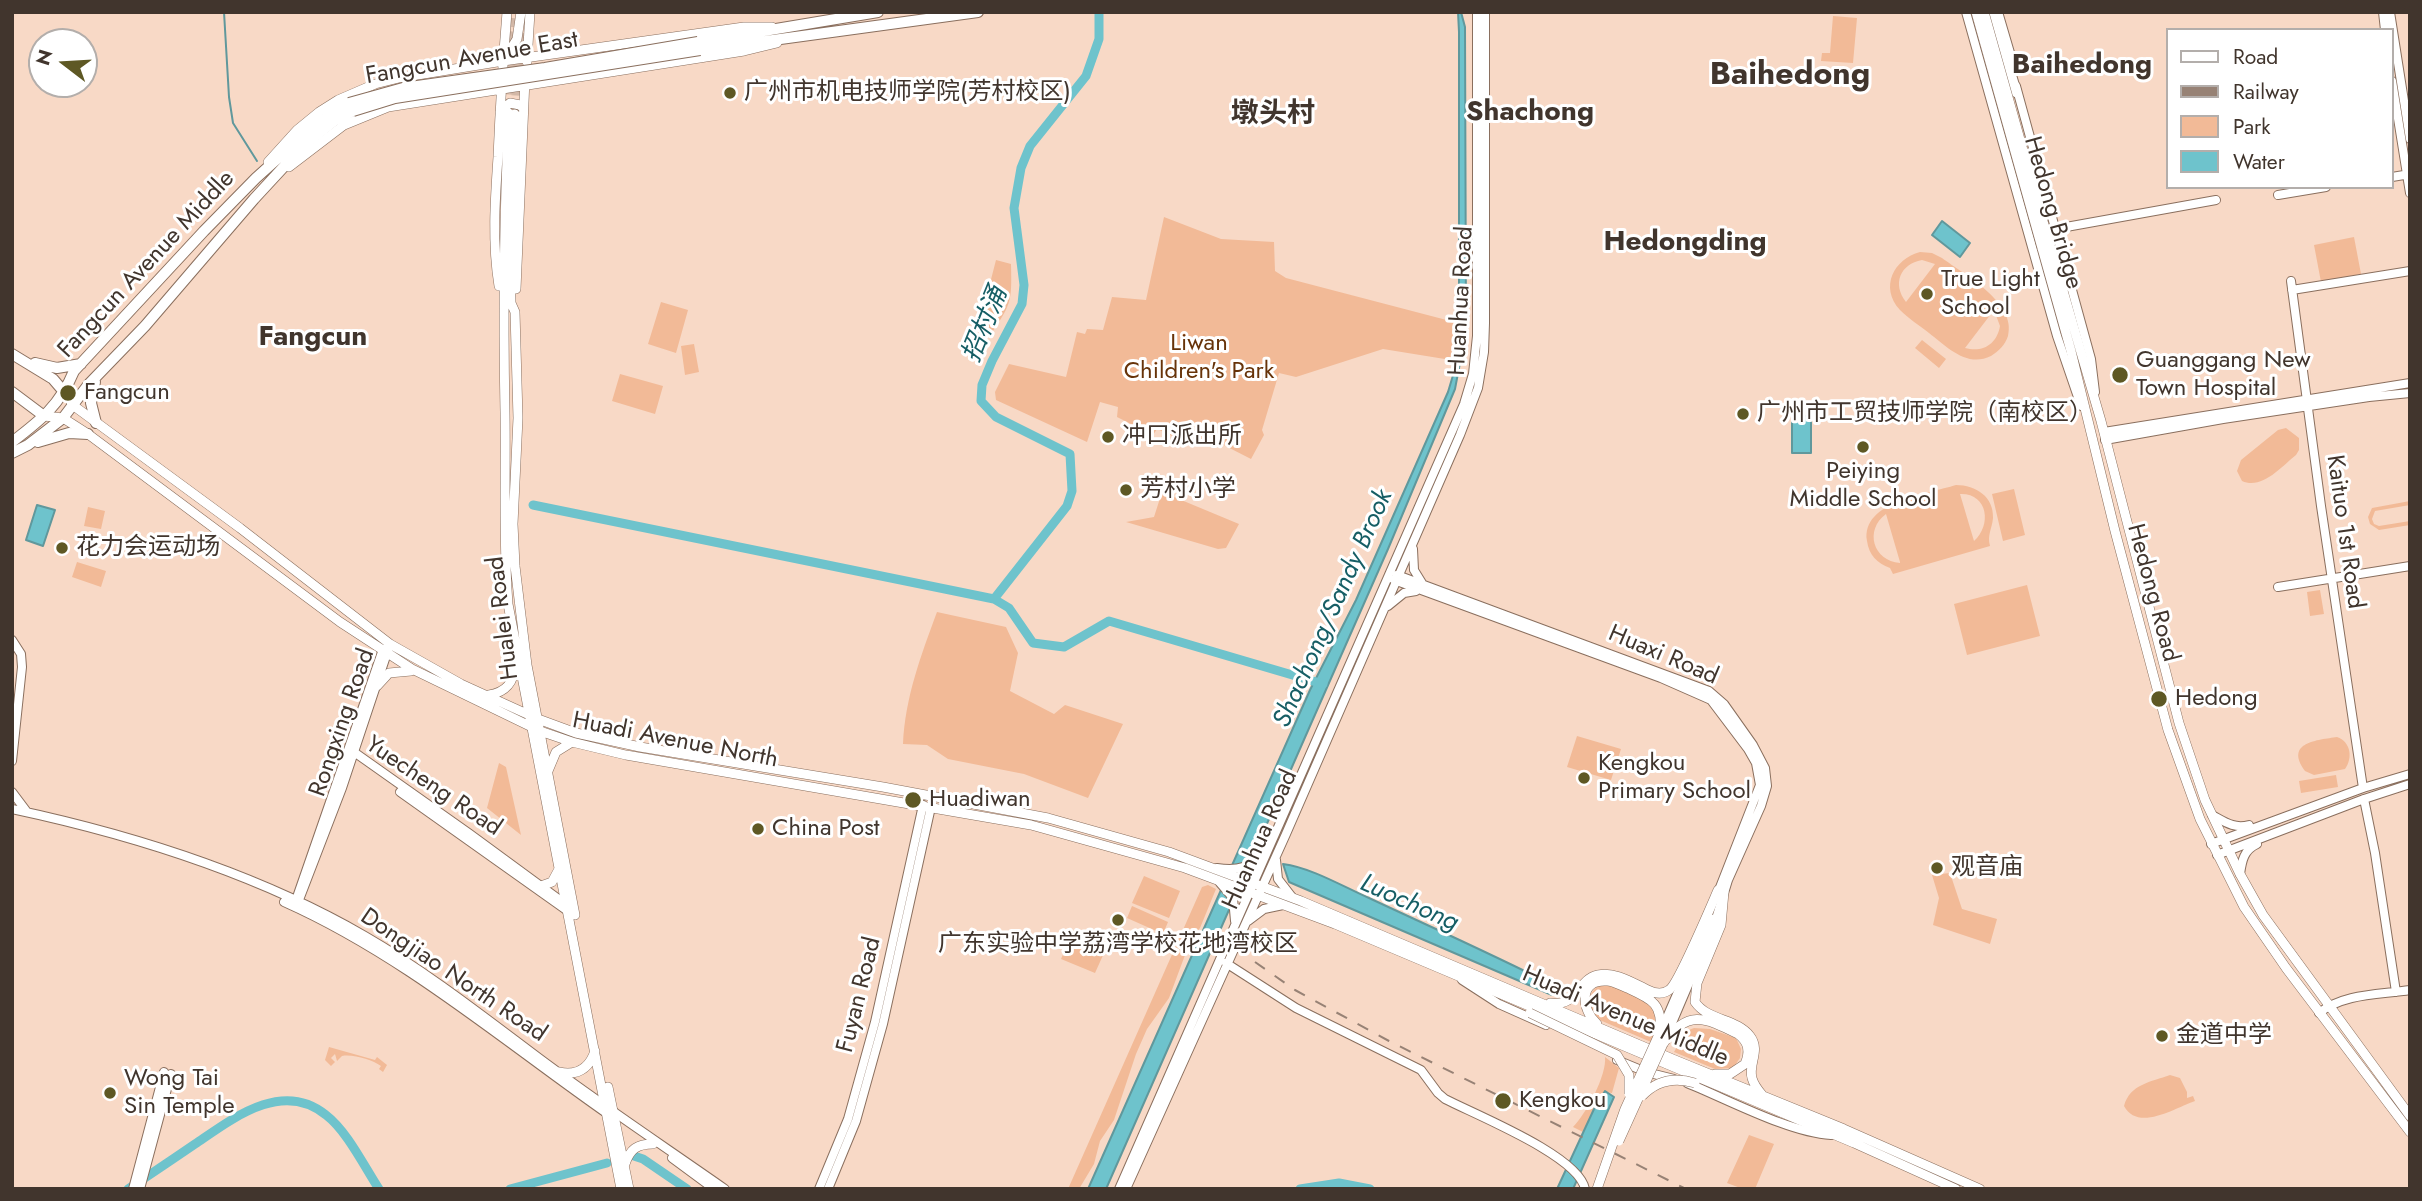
<!DOCTYPE html>
<meta charset="utf-8">
<style>
body{margin:0}
#map{position:relative;width:2422px;height:1201px;overflow:hidden;background:#f8d9c6;font-family:Jost,sans-serif}
canvas{display:block}
.frame{position:absolute;inset:0;border:14px solid #41352d;pointer-events:none}
.legend{position:absolute;left:2166px;top:28px;width:228px;height:161px;box-sizing:border-box;background:#fff;border:2px solid #b3aeab;margin:0;padding:9px 12px;list-style:none;font-size:21px;color:#41352d}
.legend li{display:flex;align-items:center;gap:14px;height:35px}
.legend b{width:35px;border:2px solid #b3aeab}
.north{position:absolute;left:28px;top:28px;width:70px;height:70px;box-sizing:border-box;background:#fff;border:2px solid #b3aeab;border-radius:50%;rotate:287deg;font-size:19px;font-weight:700;line-height:28px;text-align:center;color:#41352d}
.north::after{content:'';display:block;margin:auto;width:24px;height:32px;background:#5e5824;clip-path:polygon(50% 0,100% 100%,50% 72%,0 100%)}
</style>
<div id="map">
<canvas width="2422" height="1201"></canvas>
<div class="frame"></div>
<ul class="legend">
<li><b style="height:9px;background:#fff"></b>Road</li>
<li><b style="height:9px;background:#978275"></b>Railway</li>
<li><b style="height:19px;background:#f2ba97"></b>Park</li>
<li><b style="height:19px;background:#6ec3cc"></b>Water</li>
</ul>
<div class="north">N</div>
</div>
<script>
const g = document.querySelector('canvas').getContext('2d');
g.lineJoin = 'round';
function fillPath(path, color) { g.fillStyle = color; g.fill(path, 'evenodd'); }
function stroke(path, color, width, dash) { g.strokeStyle = color; g.lineWidth = width; g.lineCap = dash ? 'butt' : 'round'; g.setLineDash(dash || []); g.stroke(path); }
function label(font, color, halo, rows, align = 'center') {
  g.font = font + ' Jost,"Noto Sans SC",sans-serif'; g.lineWidth = 6; g.setLineDash([]); g.textBaseline = 'middle'; g.strokeStyle = halo; g.fillStyle = color; for (const [text, x, y, turn = 0] of rows) {
    g.save(); g.translate(x, y); g.rotate((+turn || 0) * Math.PI / 180); g.textAlign = isNaN(turn) ? turn : align; if (halo) g.strokeText(text, 0, 0); g.fillText(text, 0, 0); g.restore();
  }
}
const green = new Path2D(`
 M1833,16L1857,18L1853,63L1821,61L1822,53H1830Z
 M1164,217L1221,239L1274,242L1275,271L1286,278L1458,323L1451,360L1383,349L1296,377L1279,373L1262,430L1264,435L1251,459L1206,436L1200,444L1183,436L1179,439L1157,429L1153,435L1117,417L1118,407L1100,402L1087,442L996,400L995,392L1009,364L1066,377L1077,332L1085,334L1087,329L1103,330L1112,297L1146,300Z
 M2354,237L2361,274L2321,282L2314,245Z
 M1920,252L1932,253L1942,258C1965,275 2017,303 2008,336C2005,345 1999,351 1991,356C1967,368 1947,347 1929,333C1920,326 1908,318 1900,310C1879,287 1894,259 1920,252ZM1922,260L1935,264L1906,302C1892,284 1900,264 1922,260ZM1994,310L2000,326C1997,344 1983,353 1965,348Z
 M996,260L1011,264C1012,304 1011,304 989,337L977,334Z
 M661,302L688,310L676,353L648,344Z
 M1922,340L1946,359L1939,368L1915,348Z
 M694,344L699,372L685,375L681,346Z
 M620,374L663,386L655,414L612,401Z
 M2286,428L2299,438V450L2296,455C2281,467 2262,490 2242,481L2237,471L2241,460L2278,430Z
 M1956,485C1976,485 1994,497 1993,518C1992,529 1987,535 1990,546L1893,574L1890,568C1877,563 1869,555 1867,541C1861,501 1928,494 1956,485ZM1960,494C1988,493 1992,525 1974,541ZM1886,514L1900,562V563C1873,561 1864,530 1886,514Z
 M2014,489L2025,535L2003,541L1992,494Z
 M1162,492L1239,524L1226,548L1218,549L1126,522L1154,517Z
 M2410,501V505L2375,511L2372,519L2374,524L2379,526L2410,521V525L2379,530L2370,524L2368,517L2372,508Z
 M88,507L105,511L101,529L84,526Z
 M77,562L106,571L101,587L72,577Z
 M2027,585L2040,636L1967,655L1954,604Z
 M2320,590L2324,614L2310,616L2307,592Z
 M937,612L1006,627L1018,653L1010,691L1054,714L1065,705L1123,724L1088,798L1024,774L948,759L927,745L903,744C905,698 921,655 937,612Z
 M1577,736L1621,749L1611,780L1567,767Z
 M2337,737C2351,742 2353,758 2345,769L2314,775L2305,771C2284,742 2318,740 2337,737Z
 M499,763L506,767L521,835L487,808Z
 M2336,775L2338,787L2301,793L2299,781Z
 M1950,873L1962,909L1997,919L1990,944L1933,925L1939,898L1932,875Z
 M1144,876L1180,891L1169,918L1132,903Z
 M1208,885L1216,889L1200,928L1191,939L1169,998L1147,1029L1136,1054L1114,1120L1100,1141L1094,1164L1079,1189H1068L1202,887Z
 M1132,906L1168,922L1163,934L1127,918Z
 M1070,939L1104,953L1095,973L1061,959Z
 M1603,983C1613,984 1621,989 1630,993C1654,1004 1663,1015 1651,1042L1595,1018C1583,1006 1589,990 1603,983Z
 M1694,1028L1710,1029L1736,1038L1741,1049L1740,1058L1733,1068L1715,1069L1674,1052L1686,1031Z
 M329,1047L375,1060L377,1057L387,1065L383,1072L379,1069L381,1066C372,1060 354,1054 342,1056L337,1061L335,1054L331,1058L335,1062L331,1066L325,1060Z
 M1605,1057L1619,1068L1612,1093L1605,1092L1583,1132L1573,1127C1586,1114 1607,1075 1605,1057Z
 M2170,1075L2180,1078L2187,1092V1098L2193,1096L2195,1101C2175,1108 2138,1132 2124,1106C2130,1084 2151,1082 2170,1075Z
 M1749,1135L1774,1144L1755,1189H1743L1727,1183Z`);
const water = new Path2D(`
 M1458,12H1461L1465,27L1466,331L1455,389L1388,549L1106,1189H1088L1310,690L1356,600L1448,392L1457,362L1459,343V32Z
 M1942,221L1970,243L1960,257L1932,235Z
 M1792,416H1811V453H1792Z
 M37,505L55,510L43,546L26,540Z
 M1283,864C1312,868 1342,886 1369,898C1431,927 1494,955 1555,986L1552,995L1289,882Z
 M1605,1091L1614,1097L1573,1189H1557L1594,1109Z`);
const stream = new Path2D(`
 M224,12L229,97L233,123L257,161`);
const river = new Path2D(`
 M533,505L994,599L1009,608L1033,643L1064,647L1109,621L1323,684
 M994,599L1067,506L1072,491L1070,454L996,417L981,401L982,385L992,361L1022,304L1024,285L1014,208L1021,168L1030,146L1086,76L1099,39V12
 M634,1156L643,1159L687,1189
 M128,1189C151,1174 173,1159 195,1144C232,1119 282,1079 326,1115C347,1131 364,1166 379,1189
 M510,1189L607,1163
 M1300,1189L1339,1183L1370,1189`);
const primaryTunnel = new Path2D(`
 M509,108L514,12
 M515,109L520,32`);
const secondary = new Path2D(`
 M1966,12L2057,336L2081,406
 M1998,12L2013,63
 M2383,12L2385,30
 M2390,12L2410,139
 M2392,81L2410,193
 M2016,86L2091,359L2095,392
 M2392,177L2410,174
 M2278,195L2326,187
 M2055,229L2216,200
 M2291,281L2321,506L2363,788
 M2292,290L2410,271
 M2104,432L2410,383
 M2105,440L2223,419L2369,397L2410,393
 M1413,549L1414,570L1422,583
 M1397,575L1709,691L1724,704L1753,745L1765,768L1767,786L1761,806L1728,880L1715,922L1666,1037
 M1394,580L1661,678L1711,700L1748,749L1756,763L1760,785L1717,895
 M2278,587L2410,566
 M1388,606L1404,593L1416,591
 M12,640L21,654L22,667L12,761
 M348,752H354L470,834L568,906
 M12,792L27,812
 M400,792L569,912
 M2364,799L2375,853L2396,992
 M12,809C134,835 256,873 365,936C429,973 488,1020 547,1064C605,1107 665,1147 725,1189
 M2212,815C2225,822 2234,829 2249,825
 M2211,844L2363,788L2410,774
 M2217,855L2364,799L2410,784
 M1276,860L1278,879L1292,897
 M1217,868C1238,871 1250,868 1264,852
 M2240,874C2242,860 2244,850 2257,844
 M1220,883L1233,898L1235,921
 M284,902C403,955 503,1041 609,1115
 M295,903L382,652L388,646
 M297,905L342,788L389,647
 M1248,921L1264,909L1283,905
 M1226,963L1296,1008L1421,1070L1438,1093L1445,1099C1476,1115 1579,1156 1585,1189
 M1462,980L1499,1004L1546,1025
 M2319,1013C2345,993 2379,995 2410,990
 M1661,1031L1710,918
 M1617,1060L1646,1072L1674,1079
 M1687,1083C1727,1099 1790,1133 1831,1135
 M672,1158L714,1189
 M133,1189L164,1072
 M140,1189L171,1074
 M819,1189L848,1119L875,1022L923,805
 M828,1189L856,1121L883,1024L931,807
 M1119,1189L1464,404L1473,374L1477,336V12
 M1126,1189L1286,834L1460,435L1478,388L1484,352L1485,323V12`);
const primary = new Path2D(`
 M504,60L517,39L521,12
 M527,62L530,12
 M500,112L510,103L520,105L523,108
 M509,113C504,213 503,312 505,412C506,476 503,540 508,604L621,1189
 M515,114L510,269L511,303L515,312L518,418L513,524L515,566L527,665L575,915
 M268,162L297,130L319,112L338,100L375,84L399,78L503,61L744,27H772
 M289,167L344,125L388,107L744,51L777,43
 M2050,246L2101,421L2179,723L2205,800L2240,874L2263,915L2410,1116
 M2042,248L2071,351L2115,531L2168,730L2200,819L2244,907L2286,968L2410,1132
 M499,286C492,243 495,200 498,157C500,109 503,61 507,12
 M516,289L525,79
 M65,393L74,406L240,528L390,644L461,684L538,719L576,733L640,747L883,787L1048,818L1169,852L1301,901L1675,1060L1844,1129L1980,1189
 M44,416L63,418L88,434L340,622L412,669L540,731L572,742L626,755L1031,825L1185,868L1335,924L1854,1143L1956,1189
 M377,686L389,673L411,671
 M489,695C506,692 514,683 515,665
 M548,771L556,752L572,742
 M541,886L552,882L559,869
 M1724,892L1721,925L1697,983L1695,1002C1708,1021 1736,1018 1750,1036C1761,1050 1748,1064 1752,1078C1754,1086 1759,1091 1764,1097
 M1550,1003C1579,1007 1576,980 1598,975C1615,971 1633,983 1648,990C1654,993 1662,995 1669,990C1678,984 1711,906 1718,890
 M1597,1024C1581,1010 1578,979 1607,981C1614,981 1621,986 1627,988C1651,999 1663,1003 1660,1032
 M1663,1044C1687,1009 1704,1017 1738,1034C1749,1042 1750,1052 1745,1064L1730,1074H1715
 M559,1072C577,1076 589,1069 595,1051
 M608,1087L629,1189
 M625,1164C630,1149 637,1144 653,1144`);
const highway = new Path2D(`
 M1992,12L2016,92
 M698,42L878,12
 M700,50L978,12
 M12,354L53,379L65,393
 M35,363L57,368L81,364
 M95,382L91,403L96,423
 M12,392L44,416
 M12,442C41,420 60,405 74,371L204,231L256,178L315,125L349,103
 M38,442L69,433L88,434
 M12,453L28,445L63,418L88,385L145,326L254,199L303,146L334,121L353,111`);
const rail = new Path2D(`
 M1255,962L1295,990L1389,1041L1686,1189`);
const primaryBridge = new Path2D(`
 M1976,12L2042,248
 M1984,12L2050,246
 M1530,1013L1617,1055L1629,1075V1094
 M1642,1096C1657,1080 1675,1077 1695,1083
 M1619,1141L1663,1044
 M1597,1189L1625,1109L1660,1032`);
const highwayBridge = new Path2D(`
 M349,103L403,88L545,68L698,42
 M353,111L395,98L700,50`);
const markers = [
 [730,93,7,"#5e5824"],
 [1927,294,7,"#5e5824"],
 [2120,375,9,"#5e5824"],
 [68,393,9,"#5e5824"],
 [1743,414,7,"#5e5824"],
 [1108,437,7,"#5e5824"],
 [1863,447,7,"#5e5824"],
 [1126,490,7,"#5e5824"],
 [62,548,7,"#5e5824"],
 [2159,699,9,"#5e5824"],
 [1584,778,7,"#5e5824"],
 [913,800,9,"#5e5824"],
 [758,829,7,"#5e5824"],
 [1937,868,7,"#5e5824"],
 [1118,920,7,"#5e5824"],
 [2162,1036,7,"#5e5824"],
 [110,1093,7,"#5e5824"],
 [1503,1101,9,"#5e5824"]
];
const streetNames = [
 ["Fangcun Avenue East",472,59,-10],
 ["Hedong Bridge",2052,213,74],
 ["Fangcun Avenue Middle",147,265,-47],
 ["Huanhua Road",1462,301,-87],
 ["Kaituo 1st Road",2344,532,82],
 ["Hedong Road",2152,593,75],
 ["Hualei Road",504,618,-97],
 ["Huaxi Road",1663,656,23],
 ["Rongxing Road",343,723,-71],
 ["Huadi Avenue North",675,741,11],
 ["Yuecheng Road",433,787,34],
 ["Huanhua Road",1261,840,-66],
 ["Dongjiao North Road",453,976,34],
 ["Fuyan Road",860,995,-76],
 ["Huadi Avenue Middle",1625,1017,23]
];
const poiNames = [
 ["广州市机电技师学院(芳村校区)",744,93],
 ["True Light",1941,280],
 ["School",1941,308],
 ["Guanggang New",2136,361],
 ["Town Hospital",2136,389],
 ["Fangcun",84,393],
 ["广州市工贸技师学院（南校区）",1757,414],
 ["冲口派出所",1122,437],
 ["Peiying",1863,472,"center"],
 ["Middle School",1863,500,"center"],
 ["芳村小学",1140,490],
 ["花力会运动场",76,548],
 ["Hedong",2175,699],
 ["Kengkou",1598,764],
 ["Primary School",1598,792],
 ["Huadiwan",929,800],
 ["China Post",772,829],
 ["观音庙",1951,868],
 ["广东实验中学荔湾学校花地湾校区",1118,945,"center"],
 ["金道中学",2176,1036],
 ["Wong Tai",124,1079],
 ["Sin Temple",124,1107],
 ["Kengkou",1519,1101]
];
const parkNames = [
 ["Liwan",1199,344],
 ["Children's Park",1199,372]
];
const waterNames = [
 ["招村涌",986,325,-68],
 ["Shachong/Sandy Brook",1334,609,-66],
 ["Luochong",1409,904,24]
];
const quarterNames = [
 ["Baihedong",2082,66],
 ["Shachong",1530,113],
 ["墩头村",1273,115],
 ["Hedongding",1685,243],
 ["Fangcun",313,338]
];
const districtNames = [
 ["Baihedong",1790,76]
];
fillPath(green, '#f2ba97');
fillPath(water, '#6ec3cc');
stroke(water, '#60989c', 2);
stroke(stream, '#60989c', 2);
stroke(river, '#6ec3cc', 9);
stroke(primaryTunnel, '#d3b8a7', 9, [9, 4.5]);
stroke(secondary, '#8a6f5e', 10);
stroke(primary, '#8a6f5e', 10);
stroke(highway, '#8a6f5e', 12);
stroke(secondary, '#fff', 8);
stroke(primary, '#fff', 9);
stroke(highway, '#fff', 10);
stroke(rail, '#978275', 2, [12, 12]);
stroke(primaryBridge, '#8a6f5e', 10, []);
stroke(highwayBridge, '#8a6f5e', 12, []);
stroke(primaryBridge, '#fff', 9);
stroke(highwayBridge, '#fff', 10);
for (const [x, y, r, color] of markers) { const dot = new Path2D(); dot.arc(x, y, r, 0, 2 * Math.PI); g.fillStyle = color; g.fill(dot); stroke(dot, '#fff', 2.5); }
label('24px', '#41352d', '#fff', streetNames);
label('24px', '#41352d', '#fff', poiNames, 'left');
label('24px', '#673309', '#fff', parkNames);
label('italic 26px', '#165e65', '#fff', waterNames);
label('bold 28px', '#41352d', '#fff', quarterNames);
label('bold 32px', '#41352d', '#fff', districtNames);
</script>
